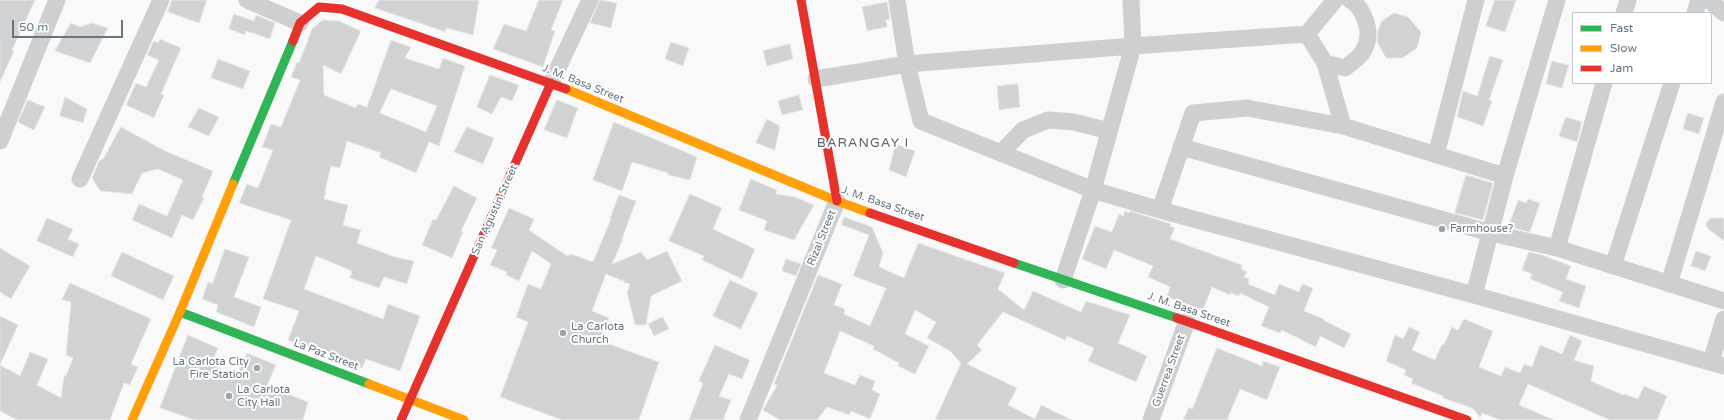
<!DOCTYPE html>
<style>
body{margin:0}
#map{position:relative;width:1724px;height:420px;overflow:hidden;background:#f9f9f9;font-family:"Varela Round",sans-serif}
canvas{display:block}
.legend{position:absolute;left:1572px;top:12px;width:140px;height:72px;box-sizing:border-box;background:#fff;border:1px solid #c1c8cd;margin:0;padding:5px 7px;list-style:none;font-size:12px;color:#657683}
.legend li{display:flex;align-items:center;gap:8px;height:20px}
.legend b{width:20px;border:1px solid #c1c8cd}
.scale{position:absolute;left:12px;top:20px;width:111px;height:18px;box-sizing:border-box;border:2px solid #657683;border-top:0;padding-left:5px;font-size:12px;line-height:14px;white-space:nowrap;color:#657683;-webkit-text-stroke:3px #fff;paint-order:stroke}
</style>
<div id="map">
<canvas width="1724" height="420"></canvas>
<ul class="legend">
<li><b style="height:5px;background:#30b455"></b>Fast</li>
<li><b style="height:5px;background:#ff9f0a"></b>Slow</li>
<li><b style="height:5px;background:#e5322d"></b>Jam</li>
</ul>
<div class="scale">50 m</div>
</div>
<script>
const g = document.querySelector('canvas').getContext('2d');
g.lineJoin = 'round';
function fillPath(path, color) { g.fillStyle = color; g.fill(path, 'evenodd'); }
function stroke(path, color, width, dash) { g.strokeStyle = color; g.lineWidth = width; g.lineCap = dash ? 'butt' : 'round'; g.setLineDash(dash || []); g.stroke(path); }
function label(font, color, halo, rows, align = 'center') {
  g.font = font + ' "Varela Round",sans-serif'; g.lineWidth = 4; g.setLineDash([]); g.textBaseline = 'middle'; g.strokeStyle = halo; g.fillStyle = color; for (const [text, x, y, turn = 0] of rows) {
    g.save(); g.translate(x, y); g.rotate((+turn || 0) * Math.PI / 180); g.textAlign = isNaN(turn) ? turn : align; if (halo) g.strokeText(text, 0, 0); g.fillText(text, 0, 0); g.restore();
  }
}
const building = new Path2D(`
 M0,0H35L12,50L14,51L0,82Z
 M172,0H207L199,23L168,12Z
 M379,0H479L473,35L446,28L445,32L443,31L375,8Z
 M539,0H563L551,30L555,31L543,67L493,49L504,24L526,31Z
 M600,0L617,3L611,28L590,23Z
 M1495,0H1516L1505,32L1486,26Z
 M887,2L890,19L886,20L887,27L867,31L862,7Z
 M1394,13L1408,17L1421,32L1417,48L1403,58H1386L1377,42L1378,31L1381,22Z
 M234,14L254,21L256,15L275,23L270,39L246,31L245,35L229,29Z
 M323,20L339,21L361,31L341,74L323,65L324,95L356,108L358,104L367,107L391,40L411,47L405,58L439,69L443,58L465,66L439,146L429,142L416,173L379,157L381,153L347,141L340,168L331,166L325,191L326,192L324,199L348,205L343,225L361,230L357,243L395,257L414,261L407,284L384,277L379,288L350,278L352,271L316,256L304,289L383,319L388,304L420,316L400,371L366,359L362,368L288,340L299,311L263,299L291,220L239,203L247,184L258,188L273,150L262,147L271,124L281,127L300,80L291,77L297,62L299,63L312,29ZM391,89L437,106L426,132L380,113Z
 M71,23L80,27L92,23L108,28L90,63L55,51Z
 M160,39L181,48L161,94L164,95L154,118L126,105L136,83L146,87L159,60L147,55L154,41L158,43Z
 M671,42L689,48L683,66L665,59Z
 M790,44L793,59L767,66L763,51Z
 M1490,56L1503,60L1489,100L1492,101L1483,126L1457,117L1463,91L1477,96Z
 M218,59L250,71L243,89L211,78Z
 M1552,61L1569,65L1562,88L1546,84Z
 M490,75L519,85L512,101L501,97L492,114L477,107Z
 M1018,84L1020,107L999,110L997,86Z
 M799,95L803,110L782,115L778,101Z
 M65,97L87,109L83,123L60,116Z
 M28,100L45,107L34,130L18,122Z
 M557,100L578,108L567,138L544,130Z
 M199,108L219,117L209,136L188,127Z
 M1688,113L1704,118L1699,134L1683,129Z
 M1566,117L1582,122L1577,142L1559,136Z
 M767,119L780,126L775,150L756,143Z
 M614,122L697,157L690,180L668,175V173L632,162L622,191L593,180Z
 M121,127L165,151L213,171L202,197L204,198L193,220L182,215L172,238L132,220L139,204L167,216L183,180L158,169L142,173L132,194L100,191L92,178L99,161L103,159Z
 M467,127L494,138L483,164L454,152Z
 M896,144L915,151L906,177L889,170Z
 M1466,175L1493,183L1483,220L1455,213Z
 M751,179L777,190L776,194L795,197L814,205L794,240L764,230L767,221L739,210Z
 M454,186L477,198L461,231L463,232L452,258L422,245L433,219L436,220Z
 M690,194L722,208L713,229L755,249L742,279L702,260L704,256L669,241Z
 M619,195L636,201L622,239H623L612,264L641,252L647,260L667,251L682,281L651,296L646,325H635L627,292L630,284L624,282V279L623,281L606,274L592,311L609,318L601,338L607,340L606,343L659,362L639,420H562L500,397L528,322L516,317L528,284L541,289L551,264L532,251L519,281L506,275L507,272L490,265L497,250L491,248L509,208L534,219L529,230L567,256L571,254L593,262L611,219H610Z
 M1528,199L1540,203L1530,232L1513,228L1515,224L1510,222L1518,200L1526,203Z
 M1125,211L1129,213L1130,211L1171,224L1170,226L1175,228L1170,239L1242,265L1241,269L1247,272L1244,277L1249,279L1248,284L1275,295L1279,284L1299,292L1302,284L1313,288L1304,311L1324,319L1323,320L1351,334L1344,348L1320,336L1316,347L1282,330L1280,333L1261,326L1269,307L1240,293L1239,296L1231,293L1230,295L1212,287L1203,310L1167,297L1170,287L1148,277L1153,266L1114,250L1106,269L1082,259L1095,226L1112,232L1119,214L1123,216Z
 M844,217L872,227L883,253L879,267L904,278L918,243L1005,273L998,289L1024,310L1033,291L1081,312L1086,301L1130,315L1118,343L1147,356L1136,382L1088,361L1094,348L1067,336L1065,340L1003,312L977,345L982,350L967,364L1017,388L1008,405L1035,419L1041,405L1072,420H935L961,363L950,351L927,338L936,322L915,310L905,334L929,346L915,374L898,366L899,363L873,349L874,346L840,331L824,373L855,385L860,375L875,381L872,390L880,394L870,419L851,411L849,415L827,407L817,420H780L763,410L777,385L774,384L818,275L842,284L834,305L845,309L844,314L870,326L886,288L853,276L869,235L842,225Z
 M47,218L73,229L68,239L79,244L73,257L37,241Z
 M1711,218H1724V241L1707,228L1706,223Z
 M0,248L30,266L11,299L0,292Z
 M225,249L249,257L234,297L261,307L254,327L216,312L218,305L202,299L208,282L212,284Z
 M1696,251L1711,256L1705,271L1691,266Z
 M122,252L174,276L163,300L111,276Z
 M1529,252L1542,255L1571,266L1566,279L1586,286L1579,308L1559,301L1563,292L1530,279L1532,274L1522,270Z
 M786,259L801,264L796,276L782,271Z
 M730,280L758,293L741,329L713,316Z
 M70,283L151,319L131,364L138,367L130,385L124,383L110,420H17L0,411V365L20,376L30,352L48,359L37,385L61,398L64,376H66L73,358L66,355L71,302L62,300Z
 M0,316L18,325L0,365Z
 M663,317L669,329L654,336L648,324Z
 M1464,319L1493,331L1479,367L1501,376L1505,367L1520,373L1524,364L1532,367L1540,345L1562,354L1570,335L1582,341L1574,360L1594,366L1591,381L1623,395L1624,394L1638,399L1644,386L1667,396L1657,420H1610L1528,384L1519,405L1554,420H1500L1482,413L1480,418L1476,412L1472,408L1443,398V396L1411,383L1413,379L1404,375L1406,370L1386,361L1395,335L1403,339L1409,327L1420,332L1412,350L1435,360L1442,344L1444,345L1452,327L1458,330Z
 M188,335L218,348L211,365L237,375L247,353L276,365L267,386L308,402L303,420H195L160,408Z
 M715,345L750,360L742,379L729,374L719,396L731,400L723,420H689L703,383L699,381Z
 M1217,348L1262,366L1263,361L1280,367L1267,400L1240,389L1227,420H1183L1189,407L1192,409Z`);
const street = new Path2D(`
 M247,0L300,23
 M897,0L907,64L921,121L1093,190L1160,210L1474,295L1724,366
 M1709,0L1724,13
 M1624,13L1628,0
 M1695,13L1699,0
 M1307,34L1335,0
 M1325,63L1345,68C1354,61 1362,56 1366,45C1372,30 1363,7 1350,0
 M816,79L907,64L1133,46L1307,34L1325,63L1343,126
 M551,83L590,0
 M0,141L57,0
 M1181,147L1491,233L1557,248L1724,301
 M1001,153L1023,130L1048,120L1074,122L1109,131
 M1436,155L1476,0
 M80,179L161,0
 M1160,210L1193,113L1247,108L1343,126L1505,176
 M1557,248L1604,83
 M1613,266L1672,83
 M1063,280L1093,190L1133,46L1131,0
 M1669,284L1724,102
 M1474,295L1505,176L1557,0
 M1711,362L1724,319
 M748,420L837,201
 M1151,420L1187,321`);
const fast = new Path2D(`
 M233,184L293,41
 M1014,263L1177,318
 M180,312L369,384`);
const slow = new Path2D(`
 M566,89L837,201L870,213
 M369,384L464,420
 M132,420L180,312L233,184`);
const jam = new Path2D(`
 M801,0L837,201
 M293,41L300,23L319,7L342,9L566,89
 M870,213L1014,263
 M1177,318L1467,420
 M401,420L551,83`);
const markers = [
 [1442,229,4,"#99a4ac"],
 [563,333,4,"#99a4ac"],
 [257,368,4,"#99a4ac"],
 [229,396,4,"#99a4ac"]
];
const streetNames = [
 ["J. M. Basa Street",583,84,22],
 ["J. M. Basa Street",883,204,19],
 ["San Agustin Street",495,210,-66],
 ["Rizal Street",822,238,-68],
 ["J. M. Basa Street",1189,310,19],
 ["La Paz Street",326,355,21],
 ["Guerrea Street",1169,371,-70]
];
const poiNames = [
 ["Farmhouse?",1450,229],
 ["La Carlota",571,327],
 ["Church",571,340],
 ["La Carlota City",249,362,"right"],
 ["Fire Station",249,375,"right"],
 ["La Carlota",237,390],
 ["City Hall",237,403]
];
const quarterNames = [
 ["BARANGAY I",863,144]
];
fillPath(building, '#d0d2d3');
stroke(building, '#e8e8e8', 1);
stroke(street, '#cecfd0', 17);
stroke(fast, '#30b455', 9);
stroke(slow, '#ff9f0a', 9);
stroke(jam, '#e5322d', 9);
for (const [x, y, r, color] of markers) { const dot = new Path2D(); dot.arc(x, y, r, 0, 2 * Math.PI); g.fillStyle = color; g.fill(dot); stroke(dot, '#fff', 1.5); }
label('11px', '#657683', '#fff', streetNames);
label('11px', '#657683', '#fff', poiNames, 'left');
g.letterSpacing = '1px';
label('13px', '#57646e', '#fff', quarterNames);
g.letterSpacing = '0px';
</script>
